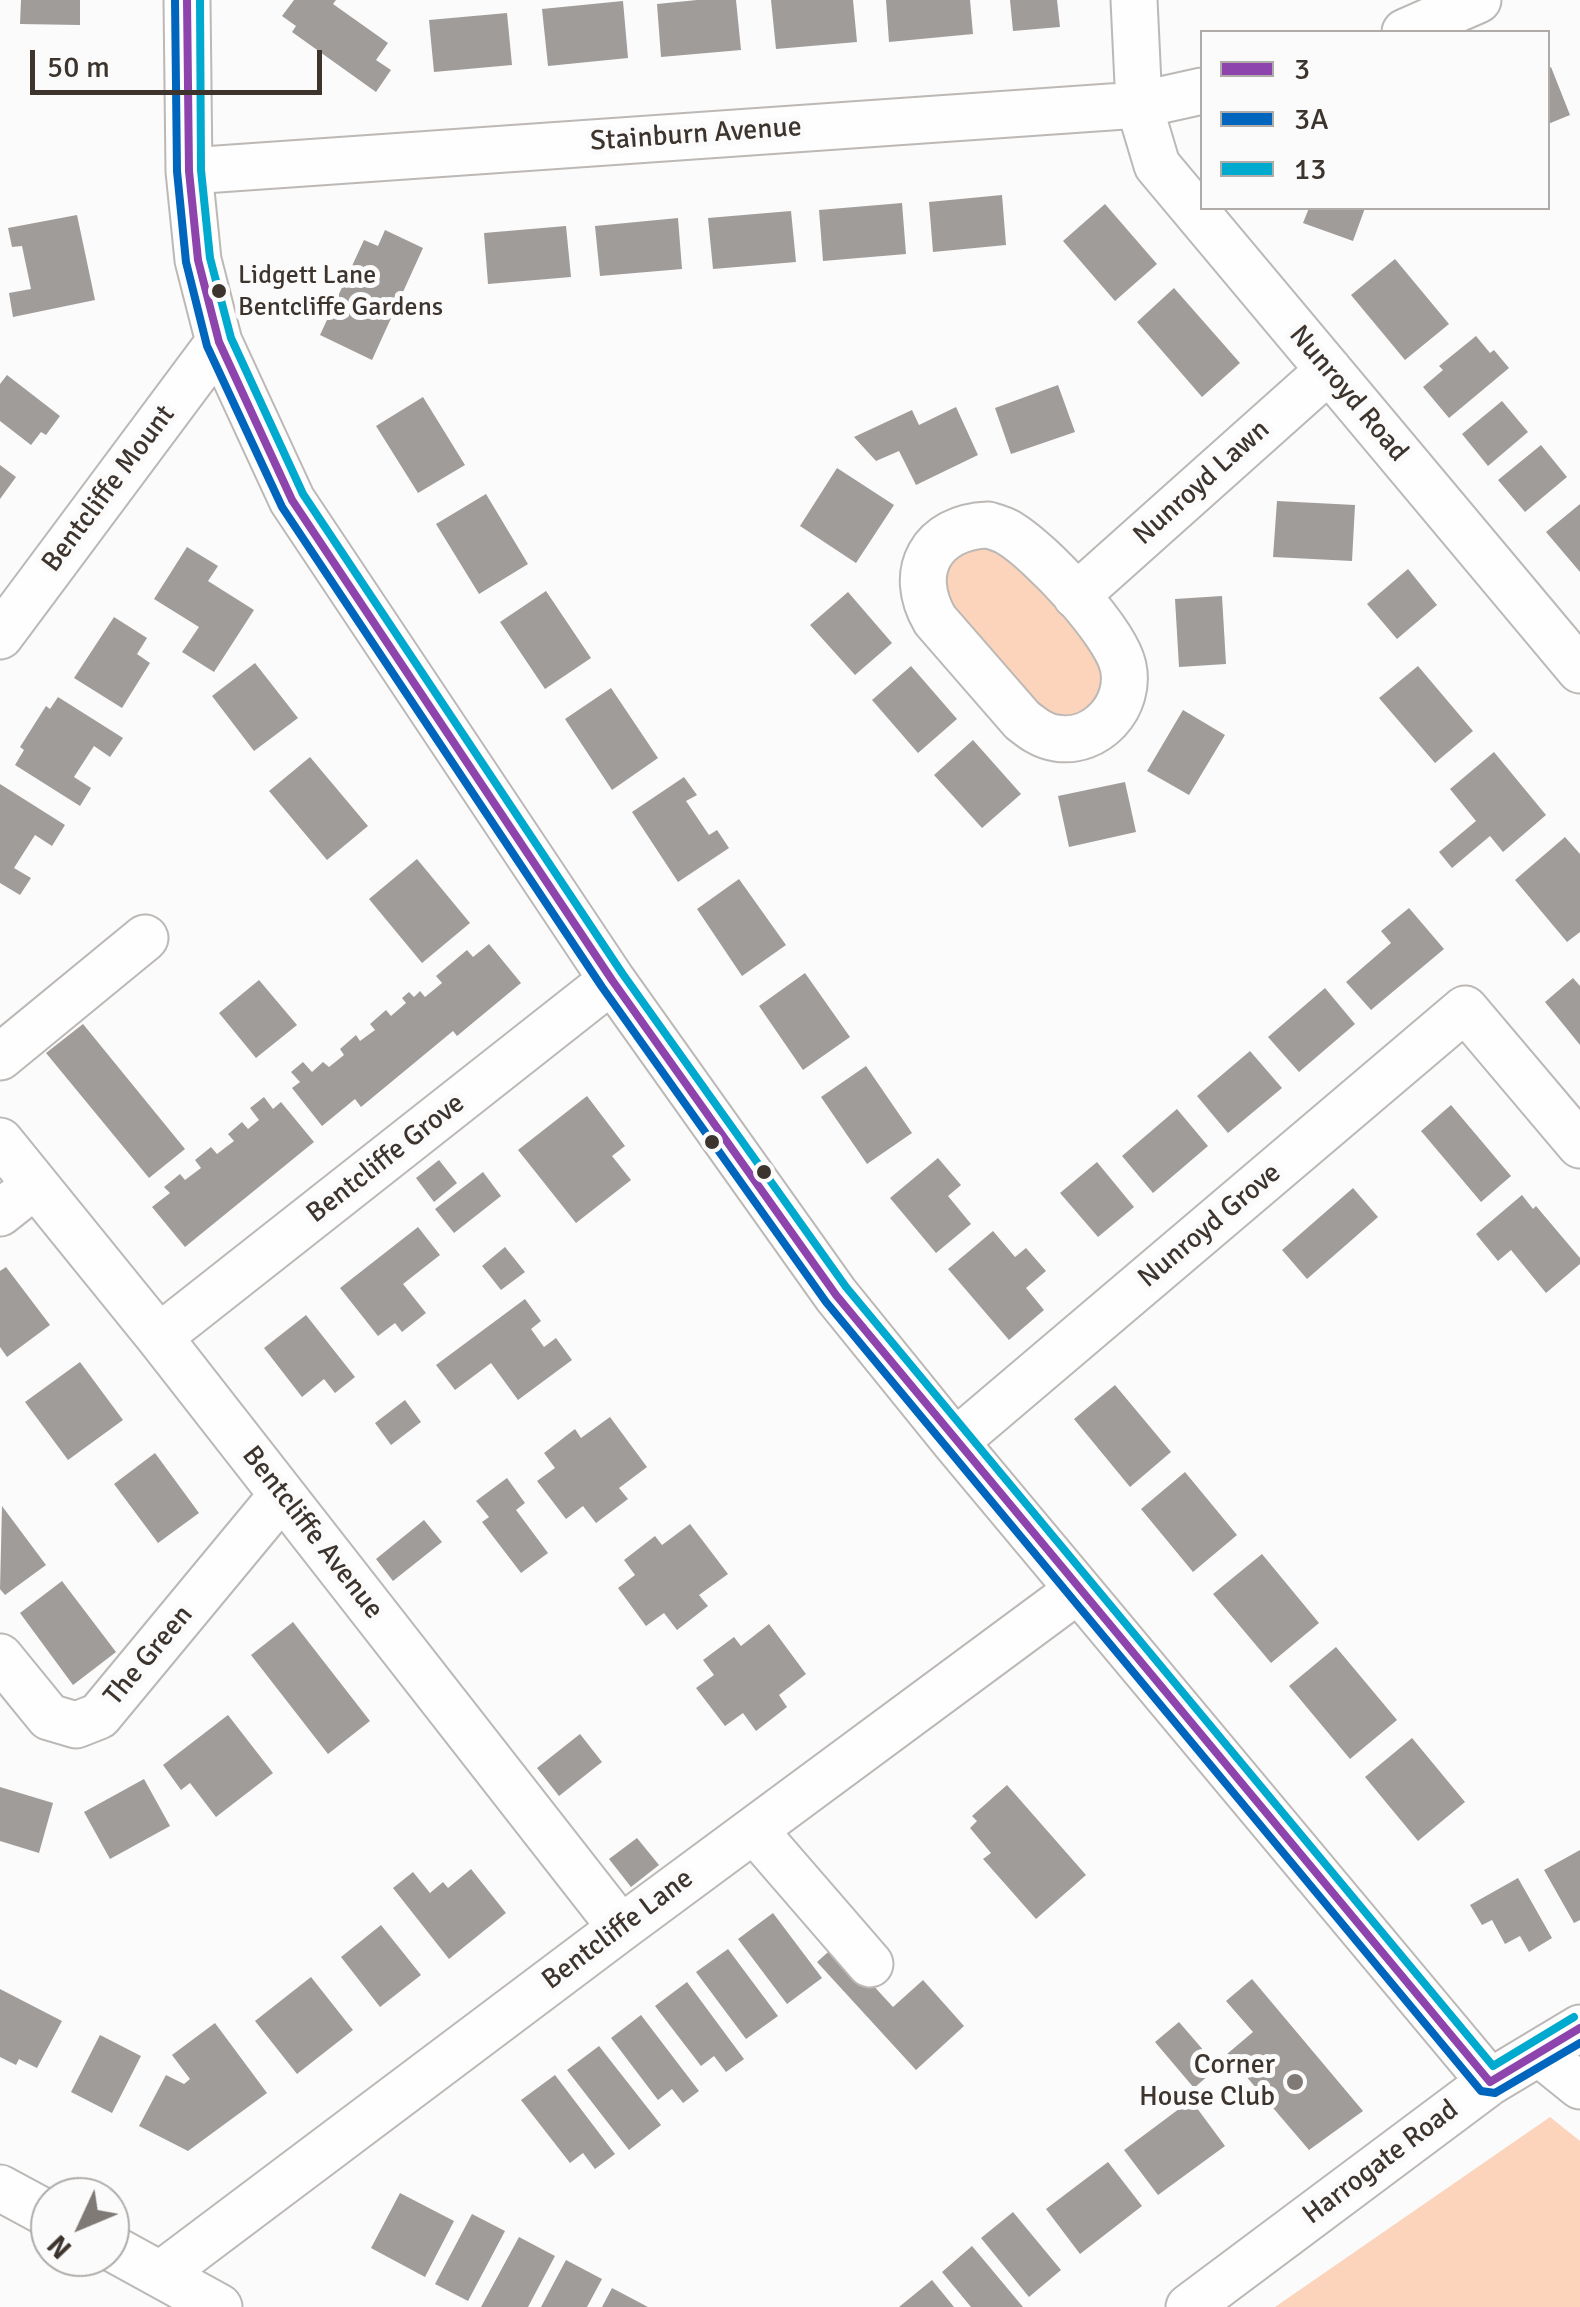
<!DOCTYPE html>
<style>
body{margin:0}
#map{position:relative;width:1580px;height:2307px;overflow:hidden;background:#fbfbfb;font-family:Signika,sans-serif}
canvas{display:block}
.legend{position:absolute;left:1200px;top:30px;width:350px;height:180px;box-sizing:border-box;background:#fbfbfb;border:2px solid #afaba9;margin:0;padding:12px 18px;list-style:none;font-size:30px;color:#3d342e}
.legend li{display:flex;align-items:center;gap:20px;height:50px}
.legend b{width:50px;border:2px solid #afaba9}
.north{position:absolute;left:30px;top:2177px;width:100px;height:100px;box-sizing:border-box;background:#fbfbfb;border:2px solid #afaba9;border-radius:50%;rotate:226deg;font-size:28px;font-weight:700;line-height:40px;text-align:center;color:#3d342e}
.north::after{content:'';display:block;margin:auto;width:35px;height:45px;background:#807a76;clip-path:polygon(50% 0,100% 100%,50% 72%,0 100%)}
.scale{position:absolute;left:30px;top:50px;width:292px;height:45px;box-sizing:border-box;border:5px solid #3d342e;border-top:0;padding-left:12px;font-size:30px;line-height:35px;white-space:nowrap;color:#3d342e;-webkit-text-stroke:8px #fbfbfb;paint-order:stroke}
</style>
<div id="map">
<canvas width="1580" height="2307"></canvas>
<ul class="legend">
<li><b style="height:12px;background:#8e44ad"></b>3</li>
<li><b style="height:12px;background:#0065bd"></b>3A</li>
<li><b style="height:12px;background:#00a9ce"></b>13</li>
</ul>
<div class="north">N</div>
<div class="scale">50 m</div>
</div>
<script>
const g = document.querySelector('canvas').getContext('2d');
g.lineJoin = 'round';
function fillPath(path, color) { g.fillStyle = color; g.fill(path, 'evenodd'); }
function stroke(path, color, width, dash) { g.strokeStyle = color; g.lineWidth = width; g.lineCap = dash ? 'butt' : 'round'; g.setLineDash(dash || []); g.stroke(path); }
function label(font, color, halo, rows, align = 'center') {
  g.font = font + ' Signika,sans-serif'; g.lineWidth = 10; g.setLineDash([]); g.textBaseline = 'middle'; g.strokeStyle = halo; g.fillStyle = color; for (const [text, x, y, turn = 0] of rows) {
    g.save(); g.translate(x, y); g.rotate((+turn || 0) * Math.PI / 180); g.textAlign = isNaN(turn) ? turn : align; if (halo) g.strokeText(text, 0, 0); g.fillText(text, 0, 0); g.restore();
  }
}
const green = new Path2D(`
 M972,539L1012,551L1107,667L1095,707L1070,719L1041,713L949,608L941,567Z
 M1550,2117L1580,2141V2307H1275Z`);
const building = new Path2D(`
 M21,0H80V25L20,24Z
 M294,0H336L333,4L388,43L376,60L391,70L376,92L292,32L296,26L282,16Z
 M697,0H736L741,50L661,57L657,4Z
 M771,0H853L857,42L776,49Z
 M886,0H970L973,34L889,42Z
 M1010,0H1057L1060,27L1013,31Z
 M623,1L628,58L548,66L542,9Z
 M507,13L512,65L434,72L429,20Z
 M1551,67L1570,115L1548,124V69Z
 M1002,195L1006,245L933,252L929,202Z
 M902,203L906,254L823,261L819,210Z
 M1105,204L1157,264L1115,301L1063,241Z
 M1309,208H1365L1353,241L1303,223Z
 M791,211L796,262L713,269L708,218Z
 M77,215L95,300L13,317L9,293L31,289L22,246L12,247L8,228Z
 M678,218L682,269L600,276L595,226Z
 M566,226L571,277L488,284L484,233Z
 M385,230L423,248L372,360L320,335L364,240L378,246Z
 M1395,259L1449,324L1405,360L1351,295Z
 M1174,288L1240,363L1202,397L1137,322Z
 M1476,336L1490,353L1494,350L1509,368L1449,418L1423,387L1443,370L1439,366Z
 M7,375L60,416L46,435L41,432L31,445L0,421V384Z
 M1058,385L1075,432L1011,454L995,408Z
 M423,397L465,465L418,493L376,426Z
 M1502,401L1528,432L1488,466L1462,434Z
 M956,407L978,455L916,485L899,451L876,461L854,437L912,410L919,425Z
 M1541,445L1567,477L1525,512L1498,480Z
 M0,465L16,477L0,499Z
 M837,468L894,505L856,563L800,526Z
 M486,494L528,564L479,594L436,524Z
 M1277,501L1355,505L1352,561L1273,557Z
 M1580,504V572L1546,532Z
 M187,547L218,566L208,581L254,610L214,672L182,652L199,627L154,599Z
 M1408,569L1437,605L1397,639L1367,604Z
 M546,591L591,658L545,689L500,622Z
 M848,592L892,643L855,675L810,625Z
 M1222,596L1226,664L1179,667L1175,599Z
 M114,617L147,638L137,654L150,663L122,708L74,678Z
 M255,663L298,718L254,751L212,696Z
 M911,666L957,719L918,753L872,700Z
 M1418,666L1473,731L1435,763L1379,698Z
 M611,688L658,758L612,790L565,719Z
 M58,697L123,738L110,757L94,746L74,777L91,788L80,806L15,765L24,750L20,747L46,706L50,709Z
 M1183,710L1225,735L1189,795L1147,771Z
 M973,740L1021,794L982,828L934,775Z
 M1494,752L1546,815L1503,852L1490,836L1452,868L1439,852L1476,821L1450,789Z
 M310,757L368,826L327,860L269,791Z
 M684,777L697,795L686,801L709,835L717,830L729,848L678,882L632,812Z
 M1125,782L1136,832L1069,847L1058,796Z
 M0,784L65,825L52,846L35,835L14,868L31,878L20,895L0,883Z
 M1565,837L1580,854V932L1567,942L1515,880Z
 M417,859L470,923L422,963L369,899Z
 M739,879L786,945L742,976L697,909Z
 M1409,908L1444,949L1371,1010L1346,982L1391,943L1381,931Z
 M489,944L521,983L457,1036L453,1031L361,1107L355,1099L322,1126L292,1088L300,1082L291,1072L303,1062L312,1072L323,1062L329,1067L344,1055L340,1049L356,1035L360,1041L375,1030L370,1024L386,1010L391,1016L406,1003L402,998L409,992L414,997L420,991L425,997L442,983L436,976L467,950L473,957Z
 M805,973L850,1037L803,1070L759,1006Z
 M1573,978L1580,986V1045L1545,1002Z
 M259,980L297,1025L256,1058L219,1013Z
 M1325,988L1355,1024L1299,1072L1268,1037Z
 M83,1024L185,1149L149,1178L46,1053Z
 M1250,1051L1282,1088L1228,1133L1197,1096Z
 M866,1066L912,1133L867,1164L821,1097Z
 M587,1096L625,1146L612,1156L631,1180L576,1223L518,1150Z
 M264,1097L273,1109L281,1102L314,1142L185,1247L152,1207L170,1193L164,1187L180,1174L185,1180L201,1168L195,1160L211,1147L217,1154L234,1141L228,1134L242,1122L248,1129L259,1120L250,1108Z
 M1451,1105L1511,1176L1481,1202L1421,1131Z
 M1177,1109L1208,1146L1153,1193L1122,1156Z
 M938,1158L961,1185L948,1196L971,1224L936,1253L890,1198Z
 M439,1160L457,1183L434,1202L416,1178Z
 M1097,1162L1134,1207L1098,1237L1060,1193Z
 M483,1172L501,1196L454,1233L435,1209Z
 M1353,1188L1378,1217L1307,1279L1282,1250Z
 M1522,1195L1533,1209L1536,1206L1580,1258V1264L1546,1293L1511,1250L1498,1261L1476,1234Z
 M418,1227L440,1255L403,1284L426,1313L402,1332L395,1323L378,1336L340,1288Z
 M993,1231L1015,1257L1026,1248L1046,1271L1026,1288L1044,1310L1009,1340L948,1269Z
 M505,1247L525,1272L501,1290L482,1266Z
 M6,1267L50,1325L7,1357L0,1347V1271Z
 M525,1299L541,1321L531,1329L544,1347L556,1338L572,1360L518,1400L491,1363L455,1390L436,1365Z
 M306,1315L355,1377L335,1393L324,1379L302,1397L264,1348Z
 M80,1362L123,1420L68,1460L25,1402Z
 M1115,1385L1171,1452L1130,1487L1074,1419Z
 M405,1400L421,1422L391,1445L375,1423Z
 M610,1417L647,1467L619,1488L628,1499L596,1523L583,1506L566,1519L537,1481L555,1468L544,1453L575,1429L581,1438Z
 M155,1453L199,1513L158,1543L114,1484Z
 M1185,1472L1237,1535L1193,1572L1141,1509Z
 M507,1478L525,1503L516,1510L548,1553L521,1573L482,1522L489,1517L476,1501Z
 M2,1506L46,1565L5,1595L0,1589Z
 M424,1520L442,1542L393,1581L376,1559Z
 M690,1524L728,1574L699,1595L708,1606L677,1630L664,1613L646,1626L618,1588L635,1575L624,1560L655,1536L662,1545Z
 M1262,1554L1319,1623L1271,1663L1213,1594Z
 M62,1581L116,1652L73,1685L20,1613Z
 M293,1622L370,1721L328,1754L251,1655Z
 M769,1624L806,1674L779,1695L787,1707L756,1731L743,1713L725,1726L696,1688L714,1675L703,1660L734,1637L741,1646Z
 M1336,1647L1397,1720L1350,1759L1289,1686Z
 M228,1715L273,1773L216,1817L190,1783L181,1790L163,1765Z
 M580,1734L602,1762L559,1796L537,1768Z
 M1412,1738L1465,1802L1418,1841L1365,1777Z
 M144,1779L170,1826L110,1859L84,1812Z
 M1007,1785L1086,1875L1036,1919L983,1859L991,1853L970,1828L977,1821L972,1816Z
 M0,1787L53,1803L39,1853L0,1841Z
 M637,1838L659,1865L631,1887L609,1859Z
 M1580,1850V1920L1574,1923L1544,1870Z
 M471,1869L506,1913L449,1959L393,1888L413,1872L430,1893L443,1882L448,1888Z
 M1518,1878L1552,1938L1529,1952L1520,1936L1505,1944L1492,1920L1482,1925L1470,1905Z
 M773,1913L822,1978L787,2004L738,1939Z
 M381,1925L421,1975L380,2007L341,1957Z
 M836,1945L893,2007L923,1980L964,2026L916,2070L817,1962Z
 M728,1949L778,2016L746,2039L696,1972Z
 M311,1977L353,2030L297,2074L255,2021Z
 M1252,1979L1363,2111L1309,2150L1227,2054L1253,2032L1226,2001Z
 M687,1982L744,2059L726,2072L714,2056L701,2066L655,2006Z
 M0,1989L62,2021L37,2068L19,2059L16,2065L0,2057Z
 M641,2015L699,2091L683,2103L672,2089L658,2100L611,2038Z
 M1179,2022L1218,2067L1194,2088L1155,2042Z
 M215,2023L267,2093L188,2151L139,2126L166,2075L184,2084L190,2079L172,2055Z
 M100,2035L141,2056L112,2113L71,2092Z
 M599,2046L661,2125L629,2150L567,2070Z
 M555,2075L615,2154L595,2169L583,2153L570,2163L521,2100Z
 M1191,2100L1225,2146L1158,2195L1124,2150Z
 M1108,2162L1142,2206L1080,2254L1046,2209Z
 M400,2193L454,2221L425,2277L371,2248Z
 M1013,2212L1061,2270L1029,2297L981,2238Z
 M472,2214L505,2231L468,2301L435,2284Z
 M519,2237L555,2256L528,2307H481Z
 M972,2246L1023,2307H971L942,2272Z
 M566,2260L602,2279L587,2307H541Z
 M932,2280L954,2307H899Z
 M612,2288L648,2307H602Z`);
const minor = new Path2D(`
 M187,0L189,171L198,260L219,342L292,500L612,980L836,1295L955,1442L1490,2082
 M1134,0L1139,105L1157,165L1580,670
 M1405,32L1478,0
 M189,171L1139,105L1202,91
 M988,525C995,527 1003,529 1009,533C1041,552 1115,631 1123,666C1132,706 1096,745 1056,738C1042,736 1032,728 1022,720L935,620C907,572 931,527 988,525Z
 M1076,596L1329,370
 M0,636L219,342
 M0,1057L145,938
 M0,1141L159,1337L621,1928
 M0,1213L34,1186
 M159,1337L612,980
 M955,1442L1465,1009L1580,1145
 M0,1657L49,1717L76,1725L99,1716L282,1495
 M754,1830L870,1964
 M1539,2053L1580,2086
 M0,2188L50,2215
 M110,2247L219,2307
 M161,2274L621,1928L1078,1590
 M1189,2307L1490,2082L1580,2028`);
const bus1 = new Path2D(`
 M187,0L189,171L198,260L219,342L292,500L612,980L836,1295L1490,2082
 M1490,2082L1580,2028`);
const bus2 = new Path2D(`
 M175,0L177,171L186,262L207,346L282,507L602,987L826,1302L1481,2091L1495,2093L1580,2043`);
const bus3 = new Path2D(`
 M200,0L201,170L210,258L231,338L303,494L622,973L846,1287L1493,2066L1574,2017`);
const markers = [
 [219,291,9,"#3d342e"],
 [712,1142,9,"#3d342e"],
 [764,1172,9,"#3d342e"],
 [1295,2082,10,"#807a76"]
];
const busNames = [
 ["Lidgett Lane",238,276],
 ["Bentcliffe Gardens",238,308]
];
const streetNames = [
 ["Stainburn Avenue",696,135,-4],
 ["Nunroyd Road",1348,394,50],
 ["Nunroyd Lawn",1202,483,-42],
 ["Bentcliffe Mount",109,489,-53],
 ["Bentcliffe Grove",386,1159,-38],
 ["Nunroyd Grove",1210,1226,-40],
 ["Bentcliffe Avenue",312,1533,52],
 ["The Green",149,1656,-50],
 ["Bentcliffe Lane",618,1930,-37],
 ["Harrogate Road",1381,2163,-37]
];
const poiNames = [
 ["Corner",1275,2066],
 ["House Club",1275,2098]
];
fillPath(green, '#fcd4bc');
fillPath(building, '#a09c9a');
stroke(minor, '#bcb8b5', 49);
stroke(minor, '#fefefe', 45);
stroke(bus1, '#8e44ad', 8);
stroke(bus2, '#0065bd', 8);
stroke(bus3, '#00a9ce', 8);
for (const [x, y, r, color] of markers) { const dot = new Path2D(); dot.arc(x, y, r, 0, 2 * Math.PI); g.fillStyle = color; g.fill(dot); stroke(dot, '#fbfbfb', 4); }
label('26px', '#3d342e', '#fbfbfb', busNames, 'left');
label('28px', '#3d342e', '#fbfbfb', streetNames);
label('28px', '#3d342e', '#fbfbfb', poiNames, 'right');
</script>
